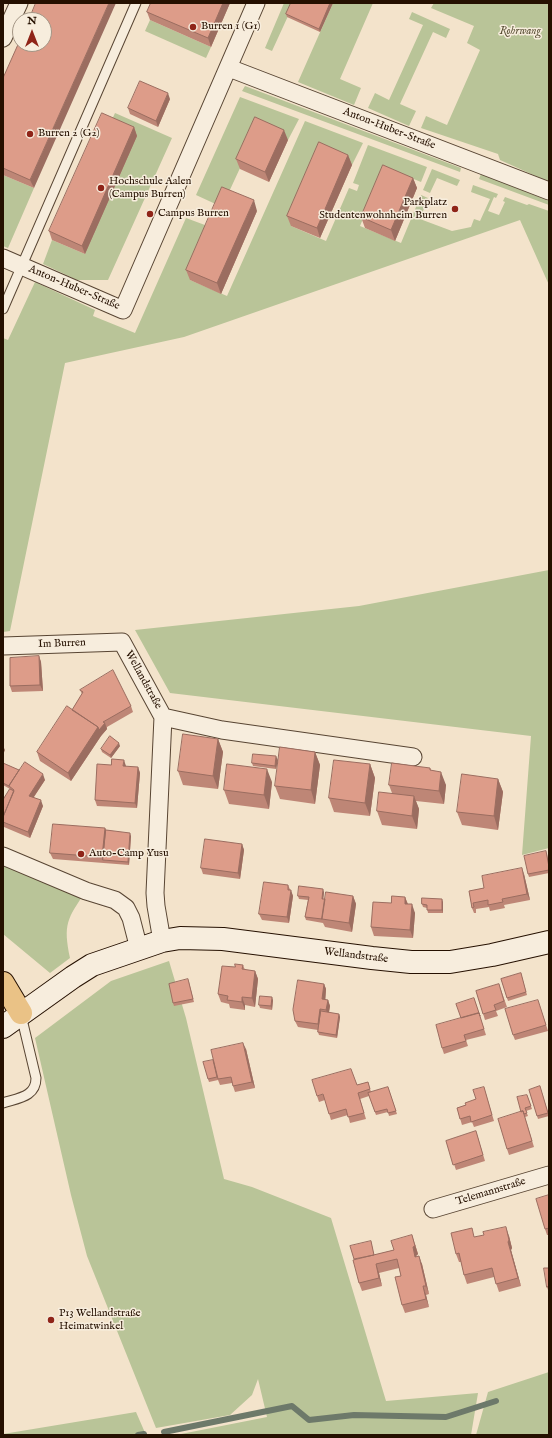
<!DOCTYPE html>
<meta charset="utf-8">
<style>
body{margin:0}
#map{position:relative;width:552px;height:1438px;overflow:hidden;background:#f3e3cb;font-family:"IM FELL English",serif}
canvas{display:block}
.frame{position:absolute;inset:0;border:4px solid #251000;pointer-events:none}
.north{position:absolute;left:12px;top:12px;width:40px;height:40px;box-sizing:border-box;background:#f7eddd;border:1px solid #a39585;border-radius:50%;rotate:0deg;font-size:11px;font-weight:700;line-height:16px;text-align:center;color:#251000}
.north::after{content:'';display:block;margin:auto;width:14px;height:18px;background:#8f2418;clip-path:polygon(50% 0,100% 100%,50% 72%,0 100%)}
</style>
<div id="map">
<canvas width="552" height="1438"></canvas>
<div class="frame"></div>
<div class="north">N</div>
</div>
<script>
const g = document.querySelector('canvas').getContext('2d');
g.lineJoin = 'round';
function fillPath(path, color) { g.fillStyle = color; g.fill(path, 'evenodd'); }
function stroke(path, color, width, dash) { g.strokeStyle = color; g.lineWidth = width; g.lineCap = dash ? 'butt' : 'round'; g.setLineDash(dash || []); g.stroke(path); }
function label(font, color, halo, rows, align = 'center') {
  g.font = font + ' "IM FELL English",serif'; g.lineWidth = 3; g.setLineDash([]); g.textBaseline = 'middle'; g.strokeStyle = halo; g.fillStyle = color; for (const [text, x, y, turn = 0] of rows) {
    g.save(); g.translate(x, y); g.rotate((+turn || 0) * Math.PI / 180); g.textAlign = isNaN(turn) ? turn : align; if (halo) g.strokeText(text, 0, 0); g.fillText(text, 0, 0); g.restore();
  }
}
const green = new Path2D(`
 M284,3H294L272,51L265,48Z
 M333,3H373L340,79L361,88L354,105L298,82Z
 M434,3H549V182L500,160L498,154L421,128L426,116L447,125L480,50L467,43L474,26L431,8Z
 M412,12L450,29L446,38L433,32L400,104L416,111L409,126L368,108L375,93L389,100L423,25L409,19Z
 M150,20L211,47L206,58L145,31Z
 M245,86L461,168L460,172L242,91Z
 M240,97L299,119L288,140L259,127L222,207L196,195Z
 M115,113L172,138L108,280H77L43,264L52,240L85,254L110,124Z
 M305,121L363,143L352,165L323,153L291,226L326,241L349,188L357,191L359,185L353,183L368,145L427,167L421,182L384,167L360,226L401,243L421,195L428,198L420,219L452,231L471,227L474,219L480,221L490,199L471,192L473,185L498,194L496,198L494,197L488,211L499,215L505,202L503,201L505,197L527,205L529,204L549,211V285L520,220L184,337L65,363L10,631L3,632V338L8,340L35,282L95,310L93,316L135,333L186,218L213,228L190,280L227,296Z
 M432,169L460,180L457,186L437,178L430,193L423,190Z
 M481,174L549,201V205L479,179Z
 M3,175L34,188L8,248L3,246Z
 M549,570V848L522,855L531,736L170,693L135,630L359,606Z
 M3,856L86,891C67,919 63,924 70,958L50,973L3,934Z
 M169,961L186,1018L224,1179L252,1187L331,1218L386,1401L478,1393L471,1435H176L267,1417L258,1379L252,1395L230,1415L156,1428L87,1256L71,1195L35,1038L111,981Z
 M549,1372V1435H476L488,1392Z
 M136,1412L146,1435H3V1434Z`);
const stream = new Path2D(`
 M164,1432L292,1406L309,1420L354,1415L446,1417L496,1401
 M138,1435L144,1434`);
const lane = new Path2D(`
 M3,309L136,3
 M3,1103C18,1098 36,1097 36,1078L21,1015`);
const street = new Path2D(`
 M3,38L19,3
 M229,68L549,191
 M3,258L123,310L256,3
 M3,646L122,642L163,717L155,893L156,906L162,941
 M163,717L222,730L413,757
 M3,856L86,891L115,900L126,908L131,918L139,949
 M433,1209L549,1175`);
const secondary = new Path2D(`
 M3,1027L73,977L92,965L162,941L180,938L223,939L372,958L411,962H450L492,955L549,942`);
const primary = new Path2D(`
 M3,983L21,1013`);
const wall = new Path2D(`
 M151,3H230L211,47L150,20L147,12Z
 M333,3L320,32L287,17L286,14Z
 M3,78L34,188L3,175Z
 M170,99L158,127L130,114L128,108Z
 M134,127L137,136L85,254L52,240L49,231Z
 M288,140L269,182L240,169L236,159Z
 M348,155L352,165L320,238L291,226L287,216Z
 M413,178L417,188L395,241L365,228L361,217Z
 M257,211L221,294L190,280L186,270Z
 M39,656L41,662L43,691L12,692L10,686Z
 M80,690L131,706L133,712L107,727V729L101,736L71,781L40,761L37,752L72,710L82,694Z
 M218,739L223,752L218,789L183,785L178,771Z
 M120,746L111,758L102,752L101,749Z
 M315,752L320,765L315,804L280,799L275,786Z
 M278,760L276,769L253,766L252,763Z
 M3,763L19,770L45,780L34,797L43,806L30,838L4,827L3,825V800L10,789L3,785Z
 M370,764L375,778L370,816L334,812L329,798Z
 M126,766V767H138L140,773L137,808L97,806L95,800Z
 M430,768L431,770L446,785L444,804L416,801L419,809L417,829L382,825L377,811L392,793L389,785Z
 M498,779L503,792L498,830L462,825L457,812Z
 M272,782L269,809L229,804L224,790Z
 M105,828L106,830L131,836L129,865L53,859L50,853Z
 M242,844L244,850L240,879L203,874L201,868Z
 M547,854L549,865V873L529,877L528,874Z
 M524,874L530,900L504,905L505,908L490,911L489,907L476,909V913H474L472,908L469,891L484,888Z
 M288,885L293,896L289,923L262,920L259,914Z
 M324,892L323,899H325L353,896L356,904L352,932L325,927L323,923L306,920L305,917L308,900L299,899L298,896Z
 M405,897L408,904L415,913L413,938L374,936L371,927L391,903Z
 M443,902V913H428L427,908L423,907L422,904Z
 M243,965L245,970L255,971L258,979L255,1007L245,1005V1010L230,1008L229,1004L221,1002L218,994L235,967Z
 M521,973L527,995L508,1001L501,979Z
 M189,982L194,1002L174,1006L173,1003Z
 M324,984L326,989L325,1000H328L330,1006L329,1013L339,1014L340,1017L337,1038L319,1035L318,1032V1030L298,1027L295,1021Z
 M499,984L507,1007L496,1011L498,1016L485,1020L476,991Z
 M474,998L486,1035L466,1040L468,1046L444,1054L442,1048Z
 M273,1000L272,1010L260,1008L259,1005Z
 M540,1006L548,1031L515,1040L513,1035Z
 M246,1049L255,1088L235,1092L232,1083L220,1085L218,1080L209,1082L208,1079L213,1060Z
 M368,1082L371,1092L388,1087L397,1114L389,1116L388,1112L376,1115L369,1096L360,1099L366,1119L350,1123L348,1115L331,1120L325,1100L319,1102L317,1096Z
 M540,1086L549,1116L538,1119L529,1090Z
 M484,1087L494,1121L474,1127L472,1122L462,1125L457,1108L466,1105L476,1099Z
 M527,1095L532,1109L526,1111L528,1116L525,1117L534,1147L509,1155L507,1149Z
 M476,1131L485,1161L456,1170L446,1141Z
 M549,1195V1235H547L545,1229Z
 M509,1236L512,1248L511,1250L521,1286L499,1292L494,1277L467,1284L464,1275L461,1262H459L456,1254L475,1237Z
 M371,1241L374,1255L394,1250L415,1244L418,1254L416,1256V1257L422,1264L429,1294L426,1295L429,1307L405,1313L402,1305L401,1276L399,1268L379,1273L382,1286L362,1291L359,1283Z
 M549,1268V1293L547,1287Z`);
const shadedWall = new Path2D(`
 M109,3H116L34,188L30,180Z
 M223,3H230L211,47L208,38Z
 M330,3H333L320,32L319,29Z
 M168,93L170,99L158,127L156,121Z
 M134,127L137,136L85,254L82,246Z
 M284,130L288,140L269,182L265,172Z
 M348,155L352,165L320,238L317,228Z
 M413,178L417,188L395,241L391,230Z
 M254,200L257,211L221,294L217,283Z
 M39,656L41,662L43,691L40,685Z
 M105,723L107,729L101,736L71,781L68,773L98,727Z
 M218,739L223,752L218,789L213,776Z
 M119,743L120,746L111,758L110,755Z
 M3,746L5,750L3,755Z
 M315,752L320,765L315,804L311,790Z
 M276,756L278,760L276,769L275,766Z
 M124,760L126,766L125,772L123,766Z
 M370,764L375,778L370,816L365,803Z
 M138,767L140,773L137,808L135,803Z
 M267,769L272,782L269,809L264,795Z
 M441,772L446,785L444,804L439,791Z
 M43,774L45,780L31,801L29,796Z
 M498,779L503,792L498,830L494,816Z
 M414,796L419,809L417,829L412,816Z
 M41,800L43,806L30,838L28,832Z
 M105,828L107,833L103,860L102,857Z
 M130,833L131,836L129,865L128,862Z
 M242,844L244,850L240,879L238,873Z
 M522,868L524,874L530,900L527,894Z
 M323,889L324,892L323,902L322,899Z
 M291,890L293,896L289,923L287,917Z
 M353,896L356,904L352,932L349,923Z
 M405,897L408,905L405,904Z
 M442,899L443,902V913L442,910Z
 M412,904L415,913L413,938L410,930Z
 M255,971L258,979L255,1007L252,998Z
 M324,984L326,989L325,1005L322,999Z
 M242,997L245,1005V1010L242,1002Z
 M272,997L273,1000L272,1010L271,1006Z
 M328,1000L330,1006L328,1016L326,1010Z
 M320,1009L322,1014L320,1030L318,1024Z
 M339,1014L340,1017L337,1038L336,1035Z
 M243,1043L246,1049L255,1088L252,1082Z
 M506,1227L509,1236L512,1248L511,1250L521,1286L518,1278L508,1242Z
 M412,1235L418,1254L416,1256L418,1265L415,1257L413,1247Z
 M419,1256L422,1264L429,1294L426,1286Z
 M376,1264L379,1273L382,1286L379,1278Z
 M423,1286L426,1295L429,1307L426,1299Z`);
const building = new Path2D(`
 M36,3H109L30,180L3,168V78L20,40V44H44V20H29Z
 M151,3H223L208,38L147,12Z
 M291,3H330L319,29L286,14Z
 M140,81L168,93L156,121L128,108Z
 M102,113L134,127L82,246L49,231Z
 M255,117L284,130L265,172L236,159Z
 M319,142L348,155L317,228L287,216Z
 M383,165L413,178L391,230L361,217Z
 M222,187L254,200L217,283L186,270Z
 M39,656L40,685L10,686V658Z
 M113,670L131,706L103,722L105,723L99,730L98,727L72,710L83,692L80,690Z
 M67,706L98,727L68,773L37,752Z
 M183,734L218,739L213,776L178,771Z
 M110,736L119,743L110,755L101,749Z
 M280,747L315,752L311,790L275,786Z
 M253,754L276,756L275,766L252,763Z
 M112,759L124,760L123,766L138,767L135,803L95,800L97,764L111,765Z
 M334,760L370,764L365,803L329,798Z
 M25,762L43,774L29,796L41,800L28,832L3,822V817L14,790L9,786Z
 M3,763L19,770L9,786L3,783Z
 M392,763L430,768V770L441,772L439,791L389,785Z
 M227,764L267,769L264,795L224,790Z
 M462,774L498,779L494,816L457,812Z
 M10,789L14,791L3,817V800Z
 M379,792L414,796L412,816L377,811Z
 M53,824L105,828L102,857L50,853Z
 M106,830L130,833L128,862L103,860Z
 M205,839L242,844L238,873L201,868Z
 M546,851L549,867V870L528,874L524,856Z
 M522,868L527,894L502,899L503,902L488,905V900L473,903L474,907L472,908L469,891L484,888L482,876Z
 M264,882L288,885V890H291L287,917L259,914Z
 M299,886L323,889L322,899H325L322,919L305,917L309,897L298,896Z
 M326,892L353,896L349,923L322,919Z
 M392,896L405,897V904H412L410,930L371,927L373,902L391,903Z
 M422,898L442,899V910H427V905L422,904Z
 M235,964L243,965L242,969L255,971L252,998L242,997V1002L227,1000L228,996L218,994L222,966L235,967Z
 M521,973L526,992L507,998L501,979Z
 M188,979L193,999L173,1003L169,984Z
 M298,980L324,984L322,999L328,1000L326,1010L320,1009L318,1024L295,1021L293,1010Z
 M499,984L504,1001L494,1005L496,1010L483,1014L476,991Z
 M260,996L272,997L271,1006L259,1005Z
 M474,998L480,1016L479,1013L461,1018L456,1004Z
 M538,1000L546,1025L513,1035L505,1009Z
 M321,1011L339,1014L336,1035L318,1032Z
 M479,1013L484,1029L464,1035L466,1041L442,1048L436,1025Z
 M243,1043L252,1082L233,1086L231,1077L218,1079L211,1050Z
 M213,1060L217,1077L208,1079L203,1062Z
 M351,1069L357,1085L368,1082L370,1089L358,1093L364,1113L348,1117L346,1109L329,1114L323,1094L317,1096L312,1080Z
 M540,1086L548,1113L537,1116L529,1090Z
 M388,1087L396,1111L388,1113L387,1109L375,1112L368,1093Z
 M484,1087L492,1115L471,1122L470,1116L460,1119L457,1108L466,1105L465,1103L476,1099L473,1090Z
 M527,1095L531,1106L525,1108L527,1113L524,1114L523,1111L521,1112L517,1097Z
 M523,1111L532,1141L507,1149L498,1119Z
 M476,1131L483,1155L453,1165L446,1141Z
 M549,1195V1228L545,1229L536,1199Z
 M506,1227L509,1240L508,1242L518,1278L496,1284L492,1268L464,1275L459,1253L456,1254L451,1233L472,1228L474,1237L484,1235L483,1232Z
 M412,1235L415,1246L413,1247L415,1257L419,1256L426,1286H423L426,1299L402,1305L395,1277L401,1276L397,1259L376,1264L379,1278L359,1283L353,1260L394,1250L391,1241Z
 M371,1241L374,1255L354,1259L350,1246Z
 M544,1268H549V1286L547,1287Z`);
const markers = [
 [193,27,4,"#8f2418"],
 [30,134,4,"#8f2418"],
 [101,188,4,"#8f2418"],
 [455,209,4,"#8f2418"],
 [150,214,4,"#8f2418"],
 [81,854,4,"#8f2418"],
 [51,1320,4,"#8f2418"]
];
const poiNames = [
 ["Burren 1 (G1)",201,27],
 ["Burren 2 (G2)",38,134],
 ["Hochschule Aalen",109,182],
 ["(Campus Burren)",109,195],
 ["Parkplatz",447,203,"right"],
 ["Studentenwohnheim Burren",447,216,"right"],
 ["Campus Burren",158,214],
 ["Auto-Camp Yusu",89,854],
 ["P13 Wellandstraße",59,1314],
 ["Heimatwinkel",59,1327]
];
const parkNames = [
 ["Rohrwang",520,32]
];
const streetNames = [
 ["Anton-Huber-Straße",389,129,21],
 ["Anton-Huber-Straße",74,288,23],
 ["Im Burren",62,644,-2],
 ["Wellandstraße",143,680,61],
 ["Wellandstraße",356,956,7],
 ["Telemannstraße",491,1192,-17]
];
fillPath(green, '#b9c498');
stroke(stream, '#6d796a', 6);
stroke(lane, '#584533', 11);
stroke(street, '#584533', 19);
stroke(secondary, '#251000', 24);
stroke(primary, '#251000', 24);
stroke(lane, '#f7eddd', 9);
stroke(street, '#f7eddd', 17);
stroke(secondary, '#f7eddd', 22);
stroke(primary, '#eac286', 22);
fillPath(wall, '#be8676');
fillPath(shadedWall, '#9b6d60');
fillPath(building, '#dd9c89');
stroke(building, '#9b6d60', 1);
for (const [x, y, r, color] of markers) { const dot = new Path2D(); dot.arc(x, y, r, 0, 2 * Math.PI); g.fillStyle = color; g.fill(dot); stroke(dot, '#f7eddd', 1.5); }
label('11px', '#251000', '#f7eddd', poiNames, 'left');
label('italic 11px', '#594f35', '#f7eddd', parkNames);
label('11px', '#251000', '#f7eddd', streetNames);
</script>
